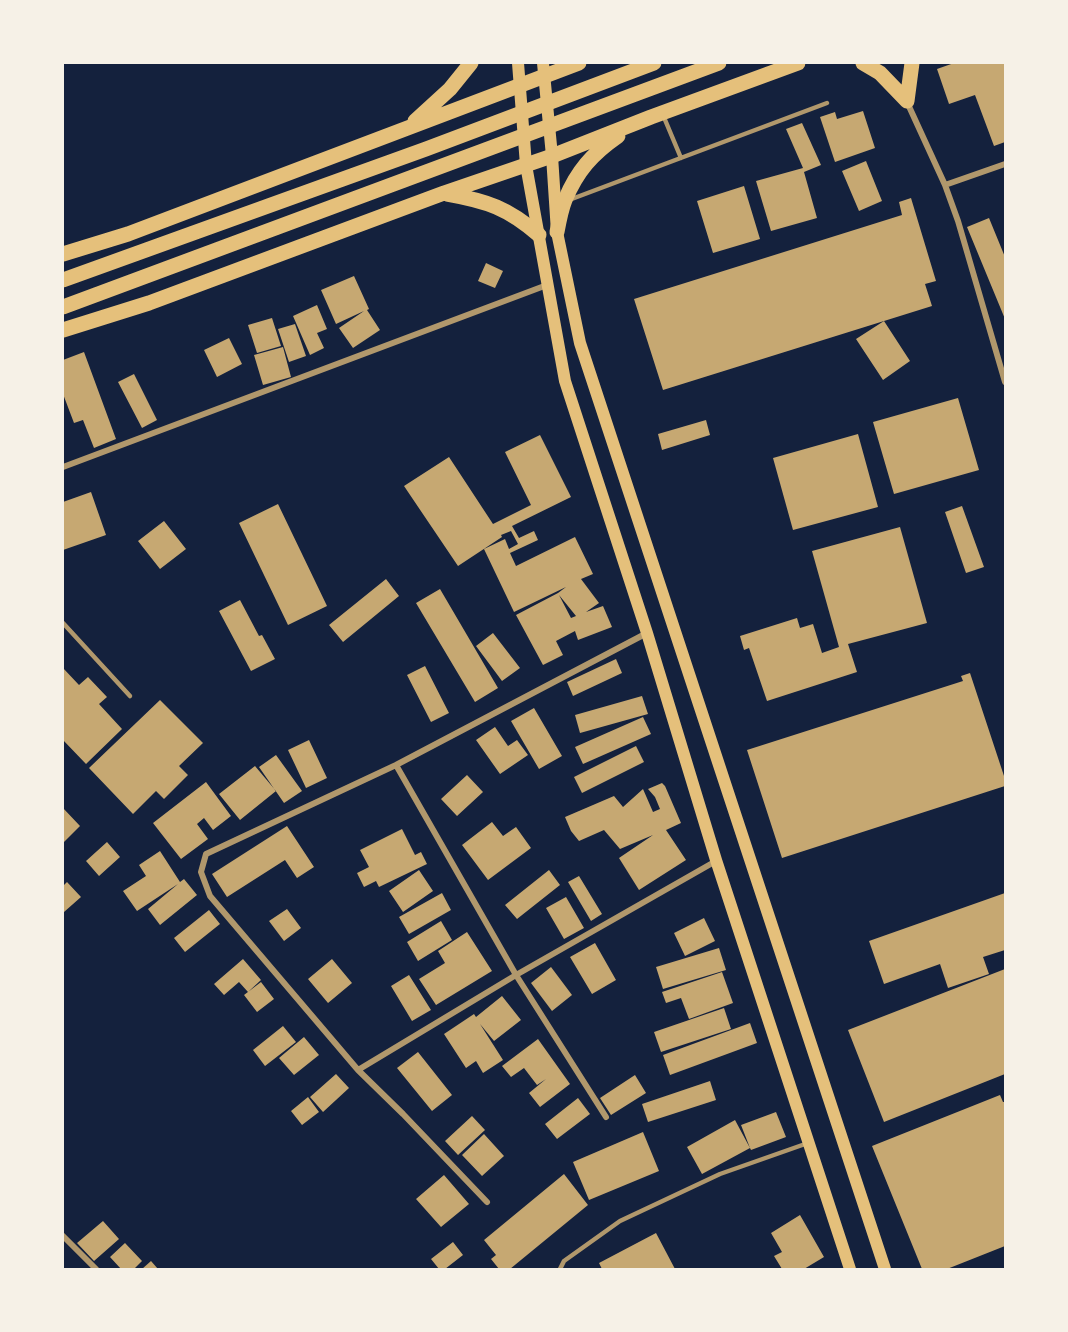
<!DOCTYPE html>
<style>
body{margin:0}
#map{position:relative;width:1068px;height:1332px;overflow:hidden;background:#14213d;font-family:"DejaVu Sans",sans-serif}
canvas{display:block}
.frame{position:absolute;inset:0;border:64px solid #f6f1e7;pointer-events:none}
</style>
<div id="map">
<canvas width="1068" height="1332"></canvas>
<div class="frame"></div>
</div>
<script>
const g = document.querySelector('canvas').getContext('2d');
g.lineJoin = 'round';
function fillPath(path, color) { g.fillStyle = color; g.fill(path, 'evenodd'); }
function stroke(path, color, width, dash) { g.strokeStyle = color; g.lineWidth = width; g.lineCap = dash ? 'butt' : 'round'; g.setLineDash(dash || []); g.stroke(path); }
const building = new Path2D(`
 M954,63H1005V142L994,146L975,95L949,104L937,69Z
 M863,111L875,148L835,162L820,117L835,112L837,119Z
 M802,123L821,165L804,172L817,218L771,231L756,181L803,168L786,129Z
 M866,161L882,201L859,211L842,171Z
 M744,186L760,239L713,253L697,201Z
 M911,198L936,281L925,284L932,306L884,321L910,361L883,380L856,339L884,321L663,390L634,299L902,215L899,202Z
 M989,218L1005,257V319L967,227Z
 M486,263L503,271L495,288L478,281Z
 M354,276L369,309L367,310L380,330L353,348L339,328L364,311L336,324L321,290Z
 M317,305L327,329L317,333L324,348L310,355L293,316Z
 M272,318L281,346L257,353L248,325Z
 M295,324L306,356L289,362L278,329Z
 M229,338L242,364L217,377L204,350Z
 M283,347L291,377L263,385L254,355Z
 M84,352L116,439L94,448L83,420L74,423L63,394V360Z
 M134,374L157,420L142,428L118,382Z
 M958,398L979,470L894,494L873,422Z
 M706,420L710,435L662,450L658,434Z
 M858,434L878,507L793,530L773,458Z
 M540,435L571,497L512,526L519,538L534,531L538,540L510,553L516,566L575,537L593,574L581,579L599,603L586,612L603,606L612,627L578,640L575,631L556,641L563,655L543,665L516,615L558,593L566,587L514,612L484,549L505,539L509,549L518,544L511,531L501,535L502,537L458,566L404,486L449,457L493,524L531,505L505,452ZM559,595L576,616L571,618Z
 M91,492L106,535L63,550V502Z
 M278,504L327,606L288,625L239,523Z
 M962,506L984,567L966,573L945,512Z
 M164,521L186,549L160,569L138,541Z
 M900,527L927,623L848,644L857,672L767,701L749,648L744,650L740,636L797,618L800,628L813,624L822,653L839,647L812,551Z
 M386,579L399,596L343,642L329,625Z
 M440,589L498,688L475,702L416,603Z
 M240,600L259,636L262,635L275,659L251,671L219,611Z
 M493,633L520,668L502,681L476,646Z
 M616,659L622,673L573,696L567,682Z
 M425,666L449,713L431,722L407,675Z
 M63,668L79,685L88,677L107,697L99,704L122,729L86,764L63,740Z
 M970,673L1005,779V786L782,858L747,750L963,681L961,676Z
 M642,696L648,714L580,733L575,715Z
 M160,700L203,743L179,766L188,775L164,799L156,791L133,814L89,768Z
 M534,708L562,756L539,769L511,721Z
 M643,717L651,734L583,764L575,747Z
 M495,727L508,746L517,740L528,755L500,774L476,740Z
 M309,740L327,778L306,788L288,750Z
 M636,746L644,762L582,793L574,777Z
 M276,755L302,791L284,803L259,767Z
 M255,766L276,791L240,820L219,794Z
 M467,775L483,792L457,816L441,799Z
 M206,782L231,816L213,830L204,818L197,824L208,839L181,859L153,823Z
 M662,783L665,786L681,823L666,830L686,860L639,890L619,858L653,835L620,849L604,830L579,841L571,831L565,817L614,796L623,807L643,789L653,812L660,809L655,797L648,789Z
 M63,808L80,826L63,843Z
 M492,822L503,836L516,827L531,848L488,880L462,845Z
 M287,826L314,867L297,878L285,860L227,897L212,874Z
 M402,829L415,855L421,852L427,864L379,887L376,881L364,887L357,873L369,867L360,850Z
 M107,842L120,857L99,876L86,861Z
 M160,851L180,882L184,879L197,895L160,925L148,909L178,884L137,911L123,891L146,876L139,865Z
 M419,870L433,891L403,912L389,891Z
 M549,870L560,885L517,919L505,905Z
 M579,876L602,914L591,921L568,882Z
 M67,882L81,897L64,912L63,911V886Z
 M442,893L451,910L409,934L399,917Z
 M1005,893V950L983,957L989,974L948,988L940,964L884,984L869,941Z
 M566,897L584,928L564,939L546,908Z
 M287,909L301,928L284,941L269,921Z
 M209,910L220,924L185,952L174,938Z
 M704,918L715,941L685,956L674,933Z
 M441,921L452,940L418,961L407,942Z
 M467,932L492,971L436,1005L419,979L445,963L438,951Z
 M595,943L616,980L592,994L570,957Z
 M719,948L726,970L663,989L656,967Z
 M243,959L261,980L248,992L239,982L224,995L214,984Z
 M332,959L352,983L328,1003L308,979Z
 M551,967L572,995L552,1011L531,983Z
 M1005,969V1074L884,1122L848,1030Z
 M722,972L733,1003L689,1019L681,998L666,1003L662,992Z
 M409,975L431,1010L412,1021L391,986Z
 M261,982L274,999L257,1012L244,995Z
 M502,996L521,1020L494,1041L480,1024L503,1060L483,1073L476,1061L466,1068L444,1034L474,1014L476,1017Z
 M724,1008L731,1029L661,1052L654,1032Z
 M750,1023L757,1043L670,1075L663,1055Z
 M283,1026L296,1042L265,1066L253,1050Z
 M304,1037L319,1055L294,1075L279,1058Z
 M538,1039L570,1084L540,1107L529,1093L546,1079L537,1085L524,1068L511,1077L502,1066Z
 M418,1052L452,1095L432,1111L397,1068Z
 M336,1074L349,1088L323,1112L310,1097Z
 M635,1075L646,1093L611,1115L600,1098Z
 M710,1081L716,1100L648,1122L642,1104Z
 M1000,1095L1003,1102H1005V1246L947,1269H922L872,1146Z
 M308,1097L319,1112L302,1125L291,1111Z
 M578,1098L590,1114L557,1139L545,1124Z
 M776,1112L786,1137L751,1150L750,1148L702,1174L687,1147L735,1120L750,1148L741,1125Z
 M472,1116L485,1130L458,1155L445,1141Z
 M643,1132L659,1171L589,1200L573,1162Z
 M484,1134L504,1156L482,1176L462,1155Z
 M564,1174L588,1205L510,1269H499L491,1259L496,1255L484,1240Z
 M444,1175L469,1204L441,1227L416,1199Z
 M800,1215L824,1257L804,1269H782L774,1256L782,1252L771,1233Z
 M103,1221L119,1239L94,1261L77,1243Z
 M656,1233L675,1269H602L599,1263Z
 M453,1242L463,1255L445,1269H439L431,1259Z
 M125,1243L142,1261L134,1269H121L110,1257Z
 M151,1261L158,1269H142Z`);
const service = new Path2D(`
 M663,115L681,158
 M569,200L827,103
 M63,623L130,696
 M560,1269L564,1261L620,1221L720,1174L808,1143`);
const minor = new Path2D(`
 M907,102L945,185L958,221L1005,382
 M945,185L1005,164
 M63,467L547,285
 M396,765L516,975L606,1117
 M358,1070L516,975L716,861
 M487,1202L403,1114L358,1070L210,896L201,872L206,854L396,765L647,633
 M63,1236L96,1269`);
const secondary = new Path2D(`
 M518,63L526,165L565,381L647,633L716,860L850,1269
 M543,63L552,156L557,232L580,343L885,1269`);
const trunk = new Path2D(`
 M863,63L880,73L907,101
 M907,101L912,63
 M415,121L450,89L471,63
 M447,194C487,201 508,208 539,235
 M557,232C559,221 561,210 565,200C577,171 592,154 618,136
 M63,254L128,234L579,63
 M63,280L426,149L654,63
 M63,307L719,63
 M63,330L149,303L444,193L552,156L651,117L798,63`);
fillPath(building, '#c6a872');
stroke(service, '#b1986c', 4.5);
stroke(minor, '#b1986c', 6);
stroke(secondary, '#e5c07b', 12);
stroke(trunk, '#e5c07b', 15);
</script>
